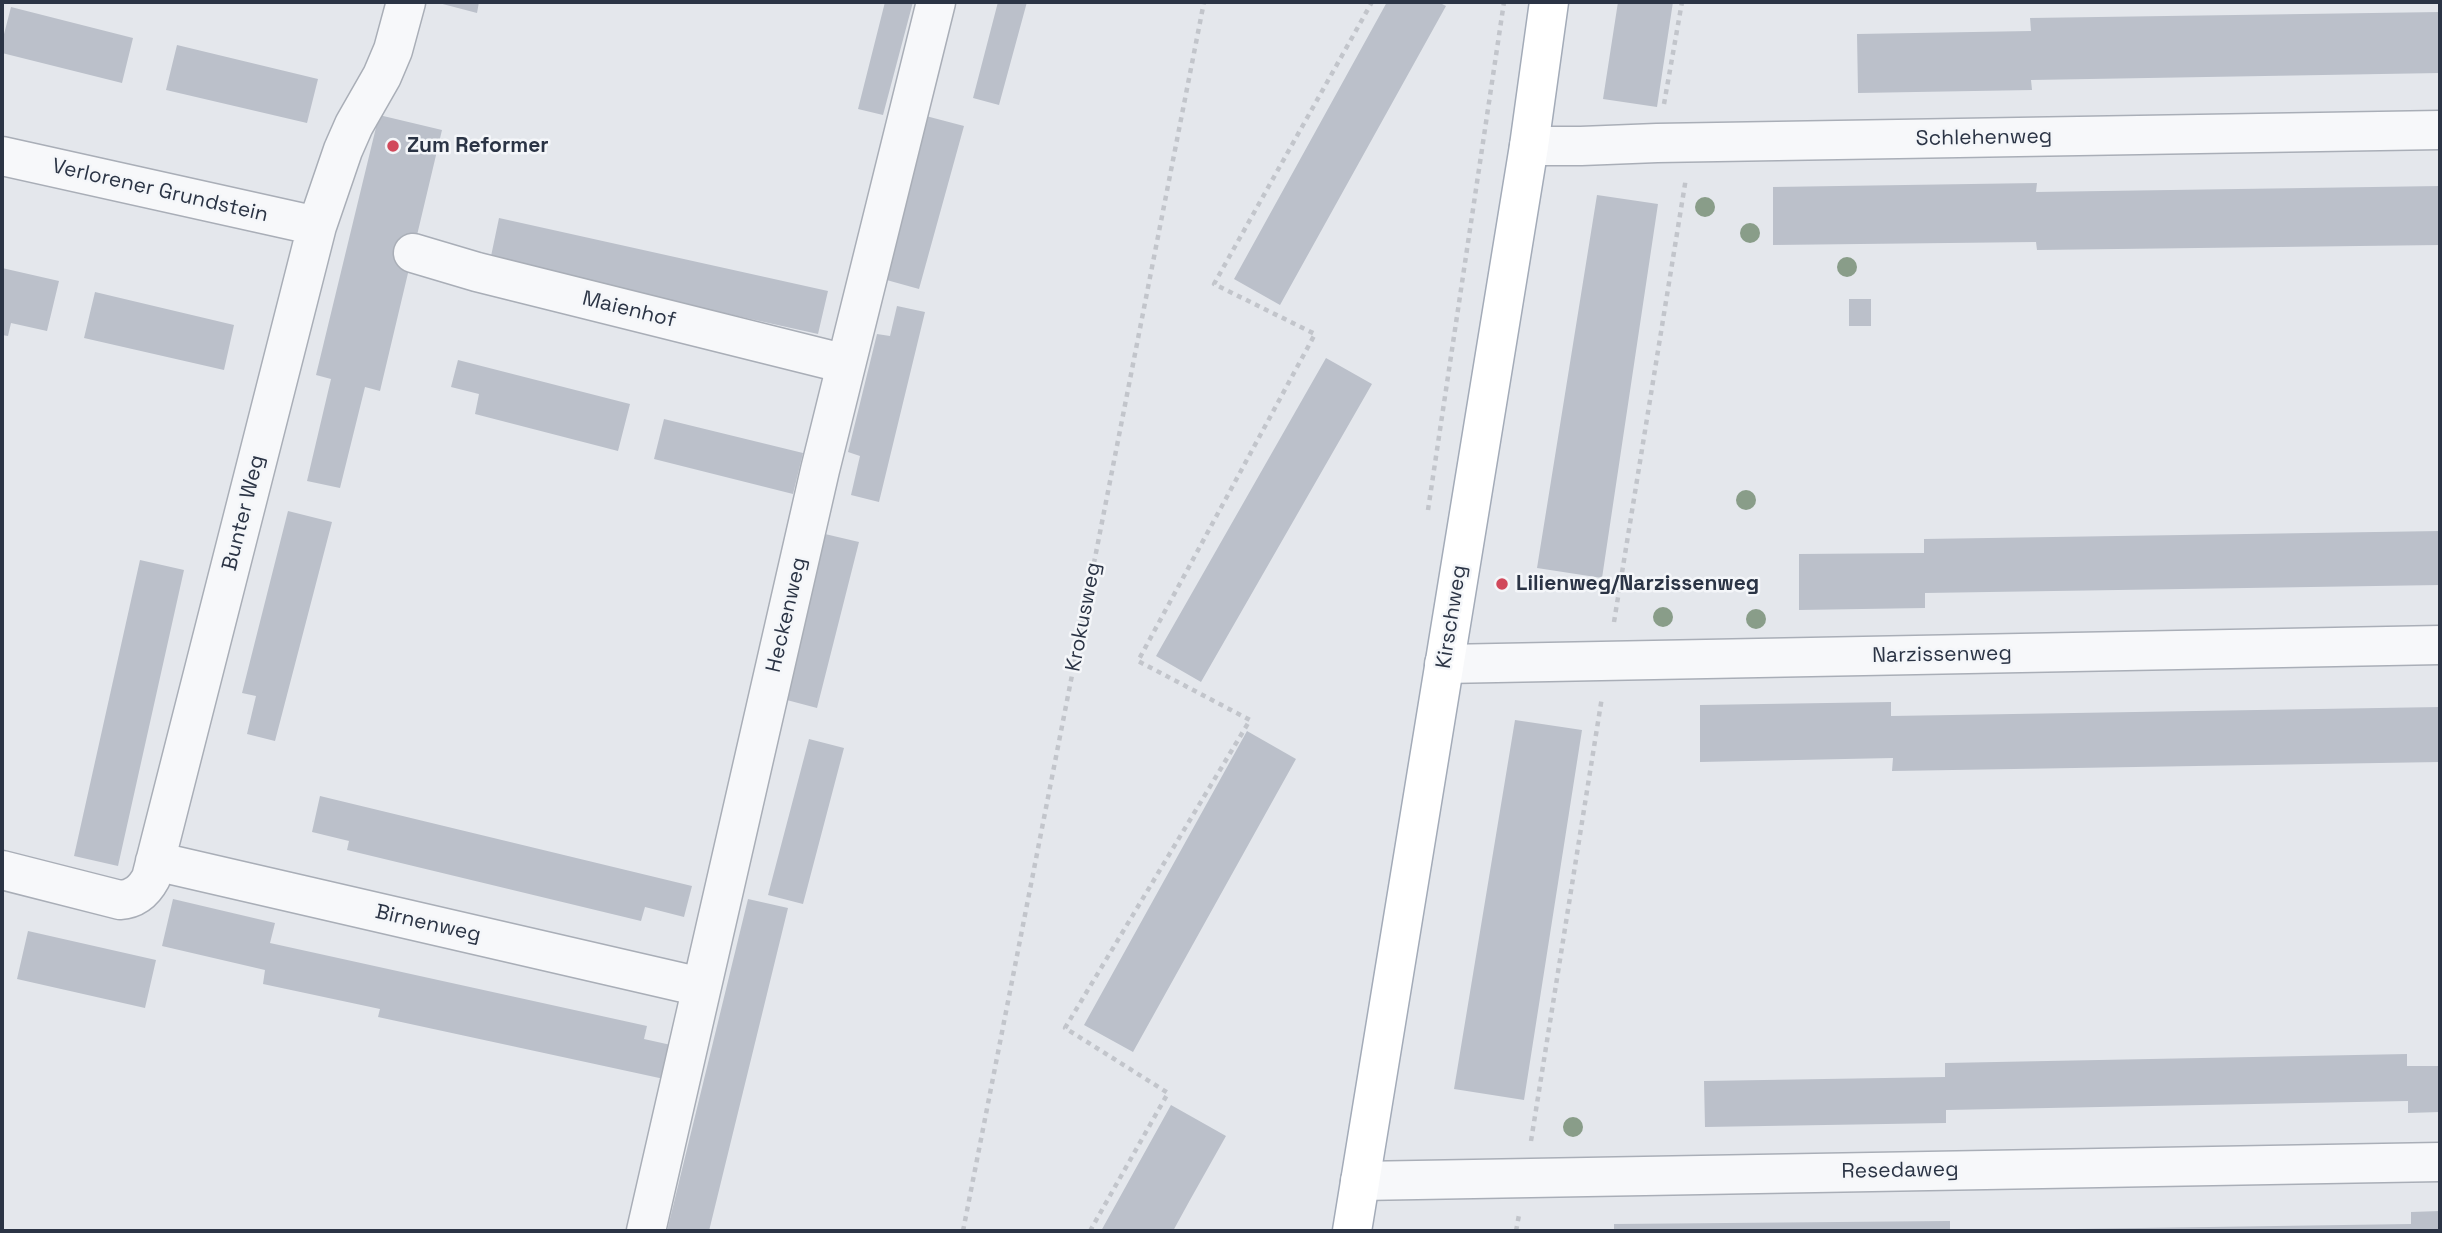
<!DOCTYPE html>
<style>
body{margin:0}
#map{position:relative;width:2442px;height:1233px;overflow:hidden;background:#e4e7ec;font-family:"Space Grotesk",sans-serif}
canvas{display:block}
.frame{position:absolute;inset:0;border:4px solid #2b3445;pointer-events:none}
</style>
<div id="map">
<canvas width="2442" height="1233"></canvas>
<div class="frame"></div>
</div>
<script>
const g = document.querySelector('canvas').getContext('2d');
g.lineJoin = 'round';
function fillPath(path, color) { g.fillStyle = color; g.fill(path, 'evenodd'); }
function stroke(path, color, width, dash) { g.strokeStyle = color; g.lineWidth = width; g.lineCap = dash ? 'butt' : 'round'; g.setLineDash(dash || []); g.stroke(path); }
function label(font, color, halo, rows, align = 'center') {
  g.font = font + ' "Space Grotesk",sans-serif'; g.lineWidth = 5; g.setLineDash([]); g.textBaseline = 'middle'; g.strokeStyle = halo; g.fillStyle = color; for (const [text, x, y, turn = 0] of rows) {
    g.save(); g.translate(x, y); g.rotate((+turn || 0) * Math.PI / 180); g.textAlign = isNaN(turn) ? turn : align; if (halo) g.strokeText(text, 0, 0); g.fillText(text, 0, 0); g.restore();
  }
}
const building = new Path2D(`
 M435,2H479L477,13Z
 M885,2H913L883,115L858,109Z
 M998,2H1027L999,105L973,98Z
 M1387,2H1438L1446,6L1280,305L1234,279Z
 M1618,2H1673L1657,107L1603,99Z
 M11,7L133,38L122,83L2,53V42Z
 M2440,12V73L2031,80L2032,90L1858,93L1857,34L2031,31L2030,18Z
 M177,45L318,79L307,123L166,90Z
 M379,115L442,130L380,391L365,387L340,488L307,481L331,379L316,375Z
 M926,116L964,126L919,289L883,279Z
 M2037,183L2036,192L2440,186V245L2037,250L2036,242L1773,245V187Z
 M1597,195L1658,204L1602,578L1537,568Z
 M499,218L828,291L818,334L490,261Z
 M2,268L59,281L47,331L11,323L8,336L2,335Z
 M95,292L234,325L224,370L84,338Z
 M1849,299H1871V326H1849Z
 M897,306L925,312L879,502L851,495L860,456L848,452L877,334L890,336Z
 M1326,358L1372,384L1201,682L1156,656Z
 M458,360L630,404L618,451L475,414L479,394L451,387Z
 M664,419L803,453L793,494L654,459Z
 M288,511L332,522L275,741L247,734L256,696L242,693Z
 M2440,531V585L1925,593V608L1799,610V554L1924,553V539Z
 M825,534L859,542L817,708L783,699Z
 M140,560L184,570L118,866L74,856Z
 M1891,702V716L2440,707V762L1892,771L1893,758L1700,762V705Z
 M1515,720L1582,730L1524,1100L1454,1089Z
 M1247,731L1296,759L1133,1052L1084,1025Z
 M809,739L844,748L803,904L768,895Z
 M320,796L692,886L684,917L645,907L641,921L347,850L349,841L312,832Z
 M173,899L275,923L270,943L647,1026L644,1039L671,1045L664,1079L378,1017L380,1009L263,984L265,970L162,946Z
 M748,899L788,908L709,1231H667Z
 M28,931L156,960L145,1008L17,979Z
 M2407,1054V1066H2440V1112L2408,1113V1101L1946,1110V1123L1705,1127L1704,1081L1945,1077V1063Z
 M1171,1105L1226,1136L1190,1200L1173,1231H1101Z
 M2440,1211V1231H2074V1229L2411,1224V1212Z
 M1950,1221V1231H1614V1224Z`);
const path = new Path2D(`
 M1664,104L1682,2
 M1428,510L1504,2
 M1614,622L1686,178
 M1531,1141L1602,697
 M963,1231L1204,2
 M1090,1231L1168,1093L1065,1028L1250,720L1138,661L1315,334L1214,284L1372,2
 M1516,1231L1519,1215`);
const minor = new Path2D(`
 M1529,146H1581L1657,143L2440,130
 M2,156L317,226
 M413,253L477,272L846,364
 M1444,664L2440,645
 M155,861L701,987
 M2,870L120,900C135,899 144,891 151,878L317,226L343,150L354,125L382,76L393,50L406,2
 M1360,1181L2440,1162
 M646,1231L820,470L936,2`);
const major = new Path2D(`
 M1352,1231L1529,146L1549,2`);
const trees = [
 [1705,207],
 [1750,233],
 [1847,267],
 [1746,500],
 [1663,617],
 [1756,619],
 [1573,1127]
];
const markers = [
 [393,146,7,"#d1495b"],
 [1502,584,7,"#d1495b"]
];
const streetNames = [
 ["Schlehenweg",1984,138,-1],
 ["Verlorener Grundstein",160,191,13],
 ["Maienhof",629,310,14],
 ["Bunter Weg",244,513,-76],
 ["Heckenweg",787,615,-77],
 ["Krokusweg",1084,617,-79],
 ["Kirschweg",1452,617,-81],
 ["Narzissenweg",1942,655,-1],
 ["Birnenweg",428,924,13],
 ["Resedaweg",1900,1171,-1]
];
const poiNames = [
 ["Zum Reformer",407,146],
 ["Lilienweg/Narzissenweg",1516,584]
];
fillPath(building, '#bbc0ca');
stroke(minor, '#a9aeb7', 41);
stroke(major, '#a3abb8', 41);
stroke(path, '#c2c5cb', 4.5, [5, 5]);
stroke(minor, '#f7f8fa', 38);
stroke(major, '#fff', 38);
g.fillStyle = '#899d89';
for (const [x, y] of trees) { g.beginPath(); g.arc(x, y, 10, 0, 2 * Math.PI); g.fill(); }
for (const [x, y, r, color] of markers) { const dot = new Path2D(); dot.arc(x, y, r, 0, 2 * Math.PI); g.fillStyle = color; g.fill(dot); stroke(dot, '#f4f6f9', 2.5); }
label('21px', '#2b3445', '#f4f6f9', streetNames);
label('bold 21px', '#2b3445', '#f4f6f9', poiNames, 'left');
</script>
